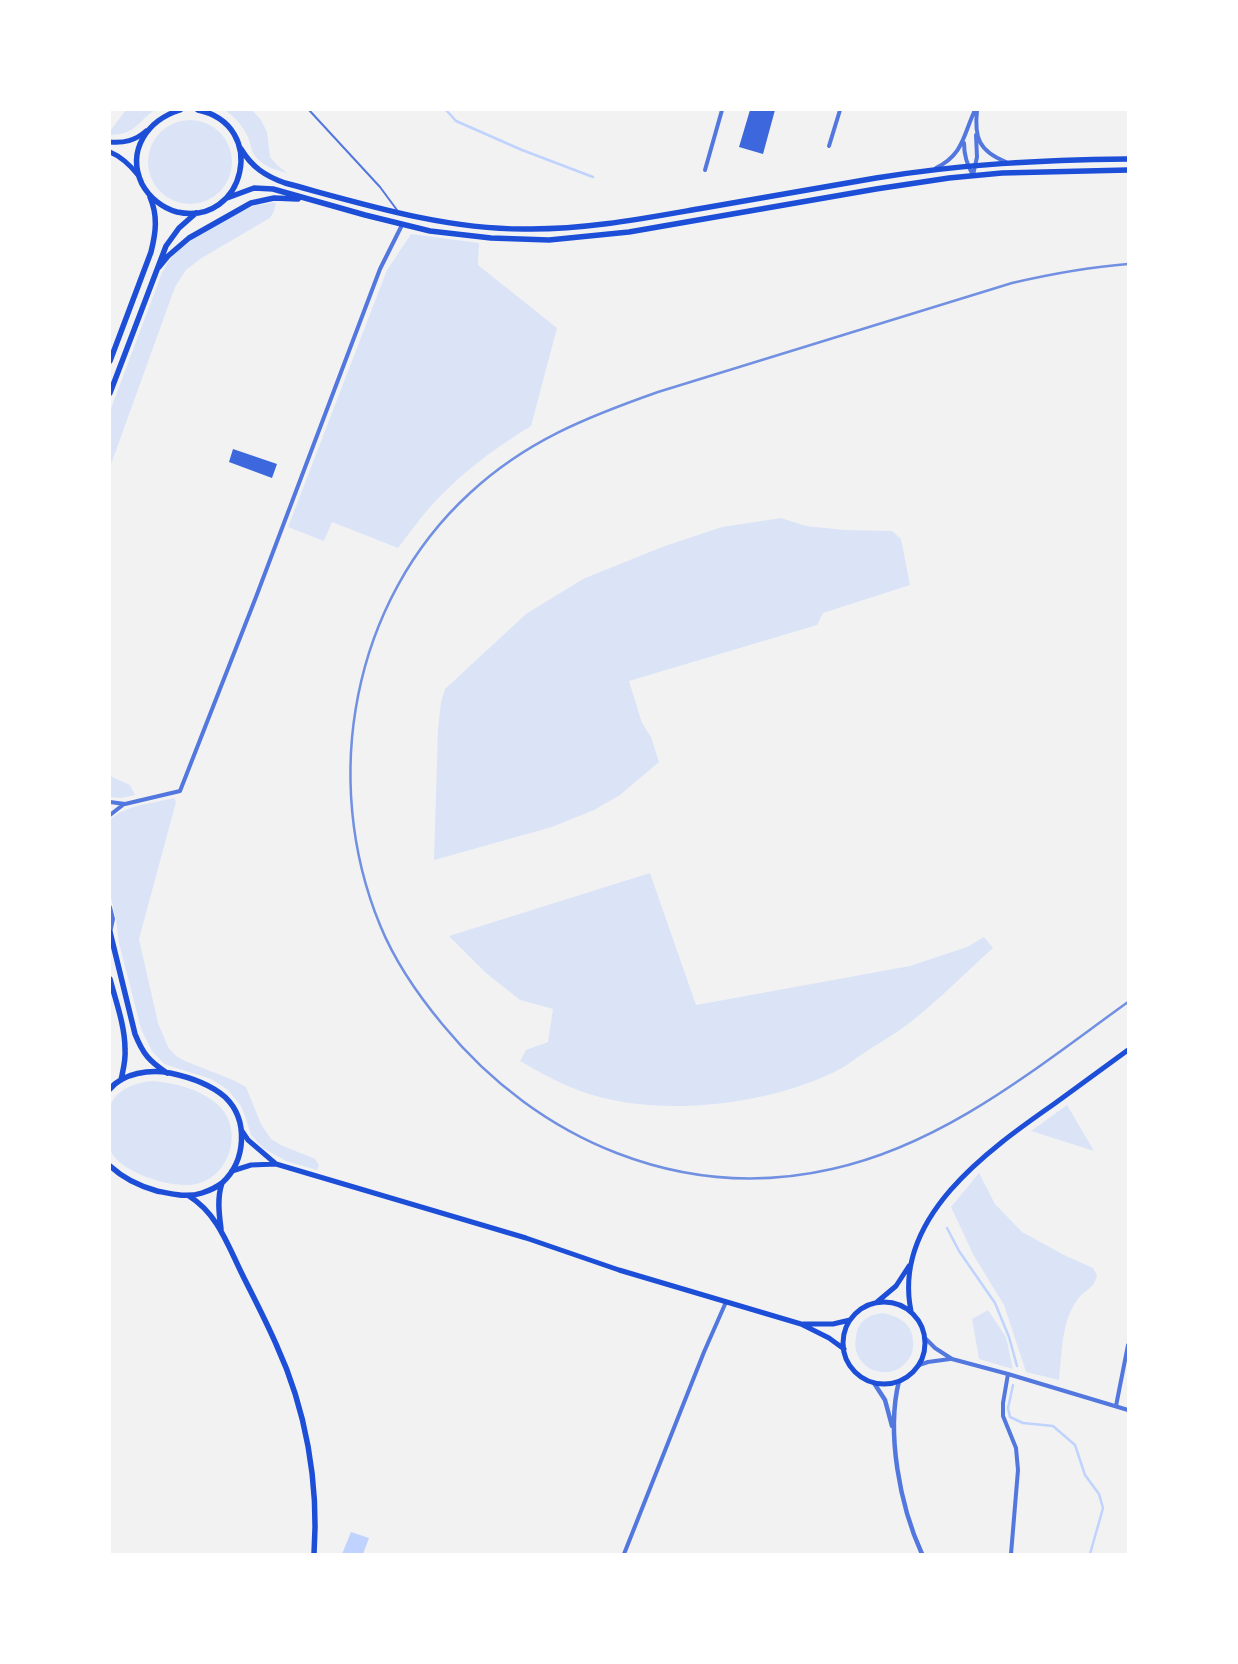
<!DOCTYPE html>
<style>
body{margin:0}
#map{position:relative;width:1238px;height:1664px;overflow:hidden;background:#f2f2f2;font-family:Rubik,sans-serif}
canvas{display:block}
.frame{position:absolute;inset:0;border:111px solid #fff;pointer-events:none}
</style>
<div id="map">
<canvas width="1238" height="1664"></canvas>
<div class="frame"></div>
</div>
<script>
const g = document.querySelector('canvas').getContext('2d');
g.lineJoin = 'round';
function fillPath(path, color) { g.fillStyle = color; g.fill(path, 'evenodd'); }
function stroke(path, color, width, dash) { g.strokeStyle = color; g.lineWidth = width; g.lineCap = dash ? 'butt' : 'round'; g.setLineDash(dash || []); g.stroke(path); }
const green = new Path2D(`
 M126,110H155C137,122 135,135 110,135V131Z
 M225,110L253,111L261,120L267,132L270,157L277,165L287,173C274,170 260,165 253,153C251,148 250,142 248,137C243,126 235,117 225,110Z
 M148 162a42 42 0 1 1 84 0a42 42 0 1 1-84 0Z
 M276,202L274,211L270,218L200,259L186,270L175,287L110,467V411L160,278C164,268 169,259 177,252C195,234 235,214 258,204L259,205Z
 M411,234L479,243L478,265L557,328L531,426C493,449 459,475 429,508C418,521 408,535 398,548L332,522L324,541L288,527L387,270Z
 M781,518L806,526L844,530L892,531L901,539L910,585L823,613L817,625L629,681L642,723L651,737L659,762L620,795L594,810L552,827L434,860L438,729L441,702L445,689L526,614L583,579L662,547L722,527Z
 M110,776L130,785L135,795L122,798L110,797Z
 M174,798L176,802L139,939L158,1023L168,1047L176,1056L185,1061L233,1080L246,1087L261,1124L271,1139L281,1145L315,1159L319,1165L317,1170L286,1161L263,1148L251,1135L245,1116L241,1106L228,1090L211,1079L164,1064L152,1051L141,1029L136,1009L119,943L116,920L110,893V820C124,805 155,803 174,798Z
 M650,873L696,1005L910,966L967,947L984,937L993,948C965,973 938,1001 908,1024C895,1034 880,1042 867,1051C859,1056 850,1063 842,1068C770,1106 658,1119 580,1091C559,1083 539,1072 520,1061L526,1050L548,1042L553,1009L520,1000L486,973L449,936Z
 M153,1081C176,1083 203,1090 219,1106C244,1130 230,1177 196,1184C174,1189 127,1175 113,1155C108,1148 110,1139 110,1130C110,1123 108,1114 110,1107C115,1089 137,1082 153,1081Z
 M1067,1105L1094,1151L1031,1131Z
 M979,1173L995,1204L1022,1232L1066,1256L1093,1268L1097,1275C1093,1291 1086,1288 1078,1299C1061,1321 1062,1354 1059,1380L1026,1372L1004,1305L974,1256L951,1207Z
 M988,1310L1006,1337L1013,1369L979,1359L972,1319Z
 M882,1313C899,1316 914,1324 913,1344C913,1348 913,1351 911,1355C895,1387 849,1371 856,1336C857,1329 860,1322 867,1318C871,1315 877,1314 882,1313Z`);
const water = new Path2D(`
 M351,1532L369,1538L363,1554H342Z`);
const stream = new Path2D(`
 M446,110L456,121L522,150L593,177
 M947,1228L959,1251L995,1303L1009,1337L1017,1366
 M1013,1385L1008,1408L1010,1417L1023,1423L1053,1426L1075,1445L1085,1475L1099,1494L1103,1508L1090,1554`);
const building = new Path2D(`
 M750,110H775L763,154L739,147Z
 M233,449L277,464L272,478L229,462Z`);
const service = new Path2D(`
 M309,110L380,187L397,210`);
const minor = new Path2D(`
 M977,110C974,138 979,151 1006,162
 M964,143C964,155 967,165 973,175
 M829,146L840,110
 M936,168C964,154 963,135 975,110
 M705,170L722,110
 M973,175L977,157L976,135
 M110,802L125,804L180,791L256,597L380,269L402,225
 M110,815L124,804
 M110,907L113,919L110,933
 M926,1339L935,1348L952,1359L1008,1374L1128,1410
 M919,1365L928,1362L950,1359
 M1008,1374L1003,1403V1416L1016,1448L1018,1470L1011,1554
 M1116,1406L1128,1345
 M624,1554L704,1352L726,1302`);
const tertiary = new Path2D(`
 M899,1381C886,1433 900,1506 922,1554
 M874,1383L885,1400L892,1426`);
const secondary = new Path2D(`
 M110,142C124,143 135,141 146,131
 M110,152C122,157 130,165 138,175
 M242,1131L248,1140L276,1164
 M232,1171L251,1165L276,1164L526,1238L619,1270L801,1324L829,1338L844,1349
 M877,1302L896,1286L909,1266
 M843 1343a41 41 0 1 1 82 0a41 41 0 1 1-82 0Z
 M911,1311C892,1218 988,1150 1054,1104C1079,1086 1103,1068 1128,1050
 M803,1324H833L850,1320`);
const primary = new Path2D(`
 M180,110C148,120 126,150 142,184C149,197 162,208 177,212C245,227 269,125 198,110
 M241,149C252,167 265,176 285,183C363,204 442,229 524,229C583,230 641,219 698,209C758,198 817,188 876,178C962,164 1041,160 1128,159
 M227,198L254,188L273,189L365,215L430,231L491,238L549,240L629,232L876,189L949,178L1002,173L1128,170
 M159,267L168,256L189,238L251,203L274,198L298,199
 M110,361L151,252C156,232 158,216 150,197
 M110,393L166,246L179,228L196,213
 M110,932L135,1034C143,1054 149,1061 167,1073
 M110,979C116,1002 125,1026 125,1049C126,1060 123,1070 121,1080
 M110,1089C123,1073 150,1069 170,1073C189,1077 210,1084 225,1097C249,1120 246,1161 222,1183C217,1187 208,1191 202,1193C187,1198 172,1194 157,1191C139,1186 123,1178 110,1166
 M189,1196C218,1214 228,1246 243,1276C254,1298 266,1321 276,1344C306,1409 319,1483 314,1554
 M221,1229C219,1213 217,1198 222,1183`);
const rail = new Path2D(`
 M1128,264C1089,267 1051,274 1012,283L658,392C587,417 526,441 470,493C352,601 320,779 380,925C395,962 418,995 443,1025C538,1141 683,1203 832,1169C945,1144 1036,1068 1128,1002`);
fillPath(green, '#dbe4f7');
fillPath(water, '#bfd3fe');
stroke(stream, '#bfd3fe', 2.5);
fillPath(building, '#3d67dc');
stroke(service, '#5277de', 2);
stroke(minor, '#5277de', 4);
stroke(tertiary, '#5277de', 4.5);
stroke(secondary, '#1d4ed8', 5);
stroke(primary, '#1d4ed8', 5.5);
stroke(rail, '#7290e2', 2.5);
</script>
